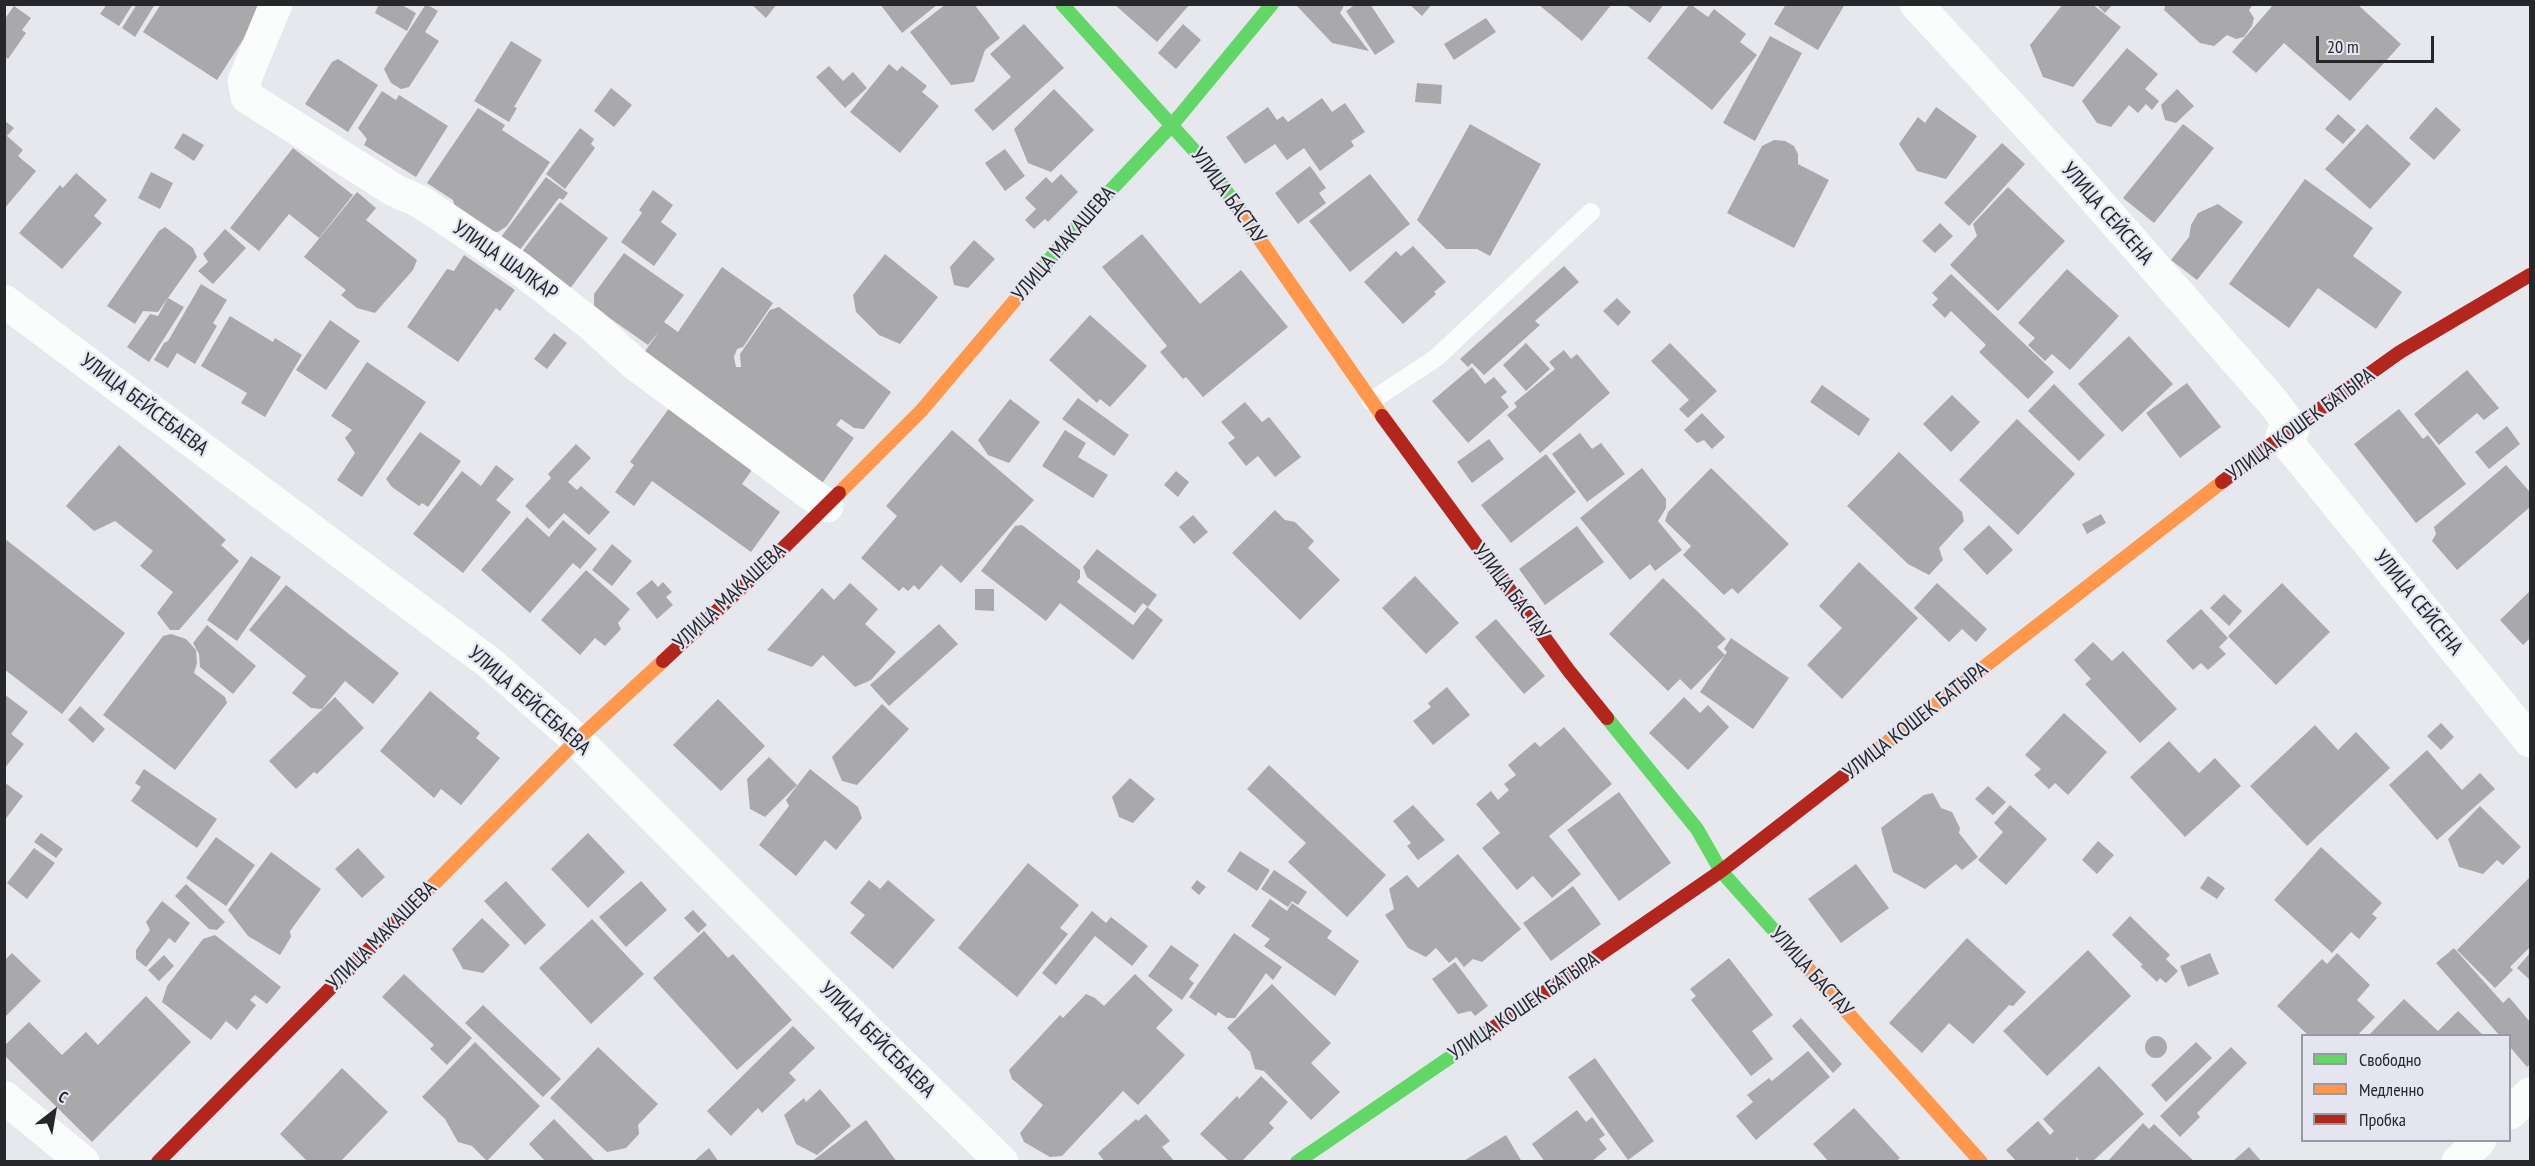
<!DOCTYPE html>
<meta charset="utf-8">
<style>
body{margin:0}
#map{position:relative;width:2535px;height:1166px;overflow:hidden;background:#e7e8ee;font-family:"PT Sans Narrow",sans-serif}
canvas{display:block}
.frame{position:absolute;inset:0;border:6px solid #26272b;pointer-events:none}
.legend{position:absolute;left:2301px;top:1034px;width:210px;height:108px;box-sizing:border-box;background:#e4e5f1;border:2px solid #9899a2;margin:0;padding:8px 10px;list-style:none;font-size:18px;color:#26272b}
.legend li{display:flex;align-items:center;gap:12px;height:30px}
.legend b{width:30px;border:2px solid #9899a2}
.north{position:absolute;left:24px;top:1082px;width:60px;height:60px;-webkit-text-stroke:4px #e4e5f1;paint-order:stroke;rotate:31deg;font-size:16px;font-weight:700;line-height:24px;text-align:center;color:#26272b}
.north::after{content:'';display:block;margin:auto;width:21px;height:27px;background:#26272b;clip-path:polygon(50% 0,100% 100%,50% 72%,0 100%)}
.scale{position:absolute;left:2316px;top:36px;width:118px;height:27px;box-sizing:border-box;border:3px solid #26272b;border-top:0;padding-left:8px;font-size:18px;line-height:21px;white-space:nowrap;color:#26272b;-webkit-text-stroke:4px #e4e5f1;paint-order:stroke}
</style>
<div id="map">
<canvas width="2535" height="1166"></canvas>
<div class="frame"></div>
<ul class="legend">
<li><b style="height:8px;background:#63d668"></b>Свободно</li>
<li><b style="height:8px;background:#ff974d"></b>Медленно</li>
<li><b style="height:8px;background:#b3261e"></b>Пробка</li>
</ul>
<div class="north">С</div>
<div class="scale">20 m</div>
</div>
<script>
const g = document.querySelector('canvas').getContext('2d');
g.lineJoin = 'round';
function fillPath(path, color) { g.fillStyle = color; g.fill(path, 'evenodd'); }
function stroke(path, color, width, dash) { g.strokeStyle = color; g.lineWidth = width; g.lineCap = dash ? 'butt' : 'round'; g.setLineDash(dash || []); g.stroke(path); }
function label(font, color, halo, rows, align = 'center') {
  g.font = font + ' "PT Sans Narrow",sans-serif'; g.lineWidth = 4.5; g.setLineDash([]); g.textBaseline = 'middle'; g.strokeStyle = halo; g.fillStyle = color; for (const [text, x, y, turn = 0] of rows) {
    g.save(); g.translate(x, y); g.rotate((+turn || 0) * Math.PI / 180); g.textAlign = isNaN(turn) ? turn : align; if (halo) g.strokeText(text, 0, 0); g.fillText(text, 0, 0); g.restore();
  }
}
const building = new Path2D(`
 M107,4H133L119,26L100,14Z
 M137,4H155L135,37L122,28Z
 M161,4H266L217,80L143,32Z
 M379,4H400L416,13L407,31L375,13Z
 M426,4L438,11L425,32L439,41L409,87L401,89L391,83L384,69Z
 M751,4H777L766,18Z
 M880,4H938L902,33Z
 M946,4H974L1000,38L985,50L974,82L951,85L910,32Z
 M1114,4H1190L1157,42Z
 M1298,4H1345L1340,13L1369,51L1332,43L1297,6Z
 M1356,4H1370L1395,42L1375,55L1346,11Z
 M1409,4H1432L1422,16Z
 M1538,4H1612L1582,41Z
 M1625,4H1664L1650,23Z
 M1690,4L1708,17L1714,9L1746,34L1740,42L1757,55L1712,110L1647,58Z
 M1786,4H1845L1818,50L1774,24Z
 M2063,4H2092L2121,27L2073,87L2043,77L2030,45Z
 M2096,4H2113L2105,13Z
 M2166,4H2253L2249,10L2254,18L2252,26L2244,37L2236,39L2227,35L2214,46L2200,43L2164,10Z
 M2274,4H2357L2401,44L2350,101L2284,43L2256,73L2232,52Z
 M14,6L31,18L22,30L26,33L8,59L4,56V20Z
 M1486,18L1496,32L1454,60L1444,44Z
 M1024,24L1064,68L993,131L974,110L1011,77L990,54Z
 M1183,24L1201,40L1176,69L1158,53Z
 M1770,36L1802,53L1755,141L1723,123Z
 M511,41L542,60L514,107L517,108L509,122L474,101Z
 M2127,48L2158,74L2145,89L2159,101L2152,110L2146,104L2138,113L2129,105L2111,127L2097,123L2082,101Z
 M338,59L378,85L348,132L305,104L332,62Z
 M889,64L897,71L902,66L927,86L922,92L939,106L900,153L850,112Z
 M829,66L843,81L853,72L867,88L845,108L816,77Z
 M1417,83L1442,85L1441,104L1415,102Z
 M611,88L632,105L614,127L594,111Z
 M1054,89L1094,130L1051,172L1028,163L1014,129Z
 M2177,89L2194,106L2176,123L2165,120L2161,105Z
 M382,91L396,100L399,95L448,126L416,177L364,145L367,139L358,128Z
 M1322,98L1332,112L1345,103L1365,132L1351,141L1354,146L1320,171L1304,148L1287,160L1275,144L1245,164L1226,137L1268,107L1277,120L1283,116L1288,122Z
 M1936,107L1977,136L1946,179L1917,171L1899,144L1918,117L1925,123Z
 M2436,107L2461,130L2434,160L2409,138Z
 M478,108L505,125L502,130L550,162L507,226L498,232L485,231L455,208L453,200L427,183Z
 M2338,114L2356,130L2343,144L2325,129Z
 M5,121L14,128L7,136L23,150L18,156L36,171L5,208Z
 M1470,124L1541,164L1490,256L1477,249H1446L1417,220Z
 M2183,124L2214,148L2154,223L2123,198Z
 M2367,124L2411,164L2370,209L2325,169Z
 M580,128L594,139L591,144L595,148L565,189L546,174Z
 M183,133L204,145L194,161L174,148Z
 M1774,140L1785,141L1794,146L1798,154V164L1829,180L1794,248L1727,213L1762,146Z
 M2002,143L2025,164L1969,226L1944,203Z
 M293,148L353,195L319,238L289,214L259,251L230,228Z
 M1005,149L1025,176L1005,191L985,163Z
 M1310,166L1326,188L1319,193L1326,203L1298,224L1275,193Z
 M151,172L173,183L160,209L138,198Z
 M76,173L107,200L94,216L102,223L62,269L19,233L60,185L63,188Z
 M1061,174L1078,192L1048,222L1045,219L1034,229L1025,220L1036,209L1025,198L1046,177L1052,183Z
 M1370,174L1410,224L1350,272L1309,221Z
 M546,177L568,193L563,200L559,198L519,251L501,237Z
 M2305,179L2373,228L2353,256L2402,292L2376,329L2318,288L2289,328L2229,284Z
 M2008,187L2065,241L1998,311L1950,265L1977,236L1973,224Z
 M653,190L673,205L661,222L677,234L654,266L621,242L642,213L639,210Z
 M357,192L376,208L366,220L417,260L413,270L375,313L357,308L341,295L346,290L304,257Z
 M560,202L608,238L569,290L521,253Z
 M2218,204L2243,222L2197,280L2171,260L2189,237L2191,225L2198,213Z
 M1940,223L1953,236L1935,253L1922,241Z
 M165,227L193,248L197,257L158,312L143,311L135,324L107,306L159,231Z
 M225,229L246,248L213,284L198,271L208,262L203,254Z
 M1142,234L1200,304L1241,270L1288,327L1203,397L1186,377L1183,379L1160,352L1167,346L1102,267Z
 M974,240L995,259L968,288L954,285L950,267Z
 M1413,246L1446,282L1434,292L1436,294L1403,324L1364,282L1396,251L1401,256Z
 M624,253L684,295L664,322L678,332L722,267L773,303L743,347L737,349L734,357L736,367H741L740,354L770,310L779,307L891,392L864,429L854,428L841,419L836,425L854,438L818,489L641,357L660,330L648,345L594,307V294Z
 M885,254L938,297L900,344L879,335L856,312L853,295Z
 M464,255L515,290L500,311L496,308L458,362L407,327L447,269L454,271Z
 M1564,266L1579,282L1535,321L1540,325L1484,375L1472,363L1468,367L1460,359Z
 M2067,269L2119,316L2070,370L2052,354L2045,361L2028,345L2035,338L2018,323Z
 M1951,274L2054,372L2028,399L1979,352L1986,345L1951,311L1945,318L1932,305L1938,299L1932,293Z
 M201,284L227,300L213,323L217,326L195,364L177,353L168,368L154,360L164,343L168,341Z
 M168,298L184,307L149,362L127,347L150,314L158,316Z
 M1617,298L1631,312L1618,326L1603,311Z
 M1090,315L1147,366L1110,407L1100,399L1097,403L1049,360Z
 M230,316L273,342L275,338L302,355L265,417L241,403L247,393L201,366Z
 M330,320L360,341L326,390L296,370Z
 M554,333L567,343L547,369L534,359Z
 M2129,336L2173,384L2122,432L2078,384Z
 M1526,343L1550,369L1526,391L1503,365Z
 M1670,343L1717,391L1688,418L1679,409L1689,400L1651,361Z
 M1564,350L1571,359L1577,354L1610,393L1540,453L1507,415L1517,407L1514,403L1555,369L1549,362Z
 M367,362L426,402L362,497L337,480L355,453L345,438L352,430L331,416Z
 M1472,367L1485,384L1494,377L1507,392L1501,397L1509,407L1468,443L1432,401Z
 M2467,370L2499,408L2484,420L2477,413L2439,445L2414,414Z
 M2187,383L2221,427L2180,458L2146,413Z
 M2054,384L2105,435L2079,461L2028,411Z
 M1822,385L1870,419L1859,436L1810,402Z
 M1952,395L1980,422L1951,452L1923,424Z
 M1078,398L1129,435L1114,456L1062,419Z
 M1010,399L1040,422L1009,463L988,455L978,440Z
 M1245,402L1262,422L1269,417L1301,457L1275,477L1258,456L1246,466L1228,443L1235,438L1221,422Z
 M670,407L754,467L742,484L780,512L751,552L652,481L634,506L615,492L634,465L630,462Z
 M2399,409L2423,439L2428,435L2466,484L2416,523L2354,444Z
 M1702,413L1725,437L1712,449L1704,440L1697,443L1684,430Z
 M2017,419L2075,474L2018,535L1959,480Z
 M2507,426L2520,444L2489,469L2475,452Z
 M952,430L1034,500L961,583L941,565L919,590L914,585L908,591L903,587L899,591L861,558L897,516L886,506Z
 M1065,430L1086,443L1078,457L1108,475L1093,498L1042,466Z
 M420,432L461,461L428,507L422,503L419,506L392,487L386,479Z
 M1580,433L1592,449L1601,443L1625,474L1587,502L1552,454Z
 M1489,439L1504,459L1472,483L1457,462Z
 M576,444L591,458L568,482L577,490L581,486L610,512L589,535L564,513L549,529L525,506L551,478L548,474Z
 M119,445L226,540L221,545L239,561L179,630H170L157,613L173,592L140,566L153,551L115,521L94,531L66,506Z
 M1899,452L1962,512L1964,521L1939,548L1943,560L1929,575L1908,564L1847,506Z
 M1546,454L1576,492L1511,543L1481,505Z
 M496,465L514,479L496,500L511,512L463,573L413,534L462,471L481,486Z
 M2506,465L2530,492V507L2457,570L2432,541L2436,534L2434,527Z
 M1642,468L1666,499V508L1658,521L1682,550L1655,571L1650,564L1630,580L1580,518Z
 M1711,468L1789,544L1738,594L1732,588L1724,595L1683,555L1691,546L1665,521L1668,512Z
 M1176,471L1189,482L1178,497L1164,485Z
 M1275,510L1285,520L1295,522L1314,541L1308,548L1340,580L1300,620L1232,553Z
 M2101,514L2106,523L2087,534L2082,524Z
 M1193,515L1208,532L1194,544L1179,527Z
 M527,517L549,537L563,520L597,549L580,569L573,563L530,613L481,570Z
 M1022,525L1080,570V578L1077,582L1133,625L1147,607L1163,620L1133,660L1060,603L1046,621L981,571L1015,526Z
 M1989,525L2013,550L1987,575L1963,549Z
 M1577,526L1604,562L1545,605L1519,569Z
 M4,538L125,633L62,714L4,669Z
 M612,544L632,561L612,586L592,570Z
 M1097,549L1157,595L1148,607L1143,603L1135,613L1087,577L1083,567Z
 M251,556L281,577L237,641L207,620Z
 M1859,562L1918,618L1842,699L1807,665L1842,628L1819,606Z
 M586,570L630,609L618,623L621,629L605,646L595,638L580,655L541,620Z
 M1415,576L1459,623L1426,654L1382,608Z
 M1663,578L1726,639L1717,647L1725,655L1691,690L1680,679L1668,691L1609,634Z
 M652,580L658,587L663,582L672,592L666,597L673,605L657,619L636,593Z
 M850,583L878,609L865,624L896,652L871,680L855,687L823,655L812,667L767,650L822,588L834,600Z
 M1937,583L1987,629L1976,642L1962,629L1949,642L1914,608Z
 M2282,583L2330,632L2276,685L2228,636Z
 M286,585L399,673L373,704L345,681L322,709L311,708L292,693L306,676L249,630Z
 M975,589H994V611L975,610Z
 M2530,591V638L2523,645L2500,620Z
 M2224,594L2242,611L2229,626L2210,608Z
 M2201,609L2228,638L2219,647L2226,654L2208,670L2201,663L2193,670L2166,641Z
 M1496,619L1545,676L1524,694L1475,637Z
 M939,624L958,644L889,706L870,685Z
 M207,625L256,666L233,694L200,667L199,654L193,643Z
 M171,634L186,639L196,650L197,663L194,673L225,697L227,703L175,770L103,715L163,636Z
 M1731,638L1789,678L1753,729L1700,692L1727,652L1724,649Z
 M2093,642L2112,661L2123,651L2177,709L2140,743L2085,684L2091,679L2074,660Z
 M1447,687L1470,715L1433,745L1413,721L1431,707L1428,703Z
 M430,691L480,733L476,738L500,758L461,805L441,789L434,798L380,751Z
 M4,694L28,712L11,734L24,744L4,769Z
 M335,697L364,728L317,774L314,772L296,789L269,761Z
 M1684,697L1700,713L1708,705L1729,727L1688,770L1649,733Z
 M718,699L765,746L721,791L673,745Z
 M882,704L909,729L857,785L842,781L832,757Z
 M80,706L105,729L93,743L68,720Z
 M2064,713L2107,752L2068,795L2055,783L2049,789L2034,775L2041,769L2025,755Z
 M2441,723L2454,737L2441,750L2427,736Z
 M2315,725L2338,750L2356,732L2390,768L2307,846L2250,786Z
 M1564,727L1612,784L1549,836L1581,874L1552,898L1533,876L1517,890L1482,848L1500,833L1476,804L1491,791L1498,800L1509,790L1504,784L1516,775L1508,765L1535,742L1540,747Z
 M2169,741L2199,773L2215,758L2241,786L2185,837L2130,777Z
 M2427,750L2462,790L2480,773L2495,789L2437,840L2389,785Z
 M769,757L797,785L765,817L750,809L747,779Z
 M1269,765L1386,875L1347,917L1288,862L1306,843L1247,789Z
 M144,769L217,819L197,848L131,801L141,787L135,783Z
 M810,769L858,807L862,818L836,850L825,840L796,876L759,845L789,806L786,800Z
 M1130,778L1155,799L1133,823L1119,817L1112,797Z
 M4,782L23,796L4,821Z
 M1988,786L2006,802L1993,815L1975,799Z
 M1619,792L1671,863L1619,901L1567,830Z
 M1933,793L1941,808L1952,812L1960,828L1959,833L1978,857L1962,870L1956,864L1925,889L1893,872L1881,828L1924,795Z
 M1413,805L1445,840L1418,860L1407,846L1411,843L1393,821Z
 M2010,805L2047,839L2006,885L1978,860L2003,832L1994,823Z
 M2480,806L2521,847L2503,865L2497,860L2483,874L2459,867L2448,839Z
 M41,833L63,849L56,858L34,842Z
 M588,833L625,872L588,908L551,869Z
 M216,837L255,865L226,906L186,878Z
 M2098,841L2114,855L2097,874L2082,860Z
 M2321,847L2382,903L2372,914L2377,918L2359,939L2351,932L2332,953L2274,900Z
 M34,848L55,863L27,899L7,883Z
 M358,848L385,877L362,898L335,869Z
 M1240,851L1270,870L1257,891L1227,871Z
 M271,852L321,889L290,931L291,937L280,955L248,936L228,910Z
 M1458,854L1521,929L1482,962L1473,959L1464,967L1456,957L1449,963L1436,948L1426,957L1408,948L1385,915L1394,909L1389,889L1407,875L1418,888Z
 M1028,863L1079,905L1060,928L1068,934L1017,997L958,948Z
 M1856,864L1889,908L1841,943L1808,899Z
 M1274,870L1307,892L1298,905L1292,901L1288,907L1261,889Z
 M2208,876L2225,888L2217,899L2200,888Z
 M2530,877V947L2510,967L2513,970L2495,988L2457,950Z
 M869,880L880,889L888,880L935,920L893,969L850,933L865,915L850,903Z
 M1197,880L1206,887L1199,895L1191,888Z
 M506,881L546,925L525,945L484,901Z
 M641,881L667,910L626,947L599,917Z
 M186,884L225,922L217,930L209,929L175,896Z
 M1573,886L1601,924L1551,961L1523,923Z
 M1270,899L1287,911L1292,903L1332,931L1327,938L1359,961L1335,996L1264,946L1270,939L1251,926Z
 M162,901L190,923L175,943L169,938L146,967L136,959V950L150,930L146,922Z
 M693,910L707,925L698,933L684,918Z
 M1092,911L1106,923L1111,917L1148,946L1132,966L1095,936L1056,985L1042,973Z
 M2130,916L2170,955L2166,959L2178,971L2166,983L2160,978L2157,982L2140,966L2143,965L2112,935Z
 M482,918L510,945L483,973L463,969L452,949Z
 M592,919L644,974L591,1024L539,968Z
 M704,931L728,958L733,954L792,1020L737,1070L653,978Z
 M1234,933L1282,967L1273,980L1266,973L1235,1018H1227L1218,1012L1216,1016L1189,997Z
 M215,935L281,987L267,1004L255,995L250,1000L256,1005L237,1030L226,1021L211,1040L162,1002L167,986L203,939Z
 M1967,938L2026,992L2013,1006L2009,1005L1973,1044L1949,1023L1922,1053L1889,1023Z
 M1171,945L1199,965L1189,979L1194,983L1182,1000L1148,976Z
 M2454,948L2503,1003L2509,997L2530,1022V1064L2527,1067L2510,1047V1036H2500L2436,963Z
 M2088,950L2131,996L2047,1076L2003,1031Z
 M12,953L41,981L4,1018V961Z
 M2210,953L2219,974L2188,987L2180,966Z
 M2337,953L2370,985L2357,1000L2375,1017L2357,1036H2309L2277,1006L2322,959L2327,964Z
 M2530,953V980L2517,968Z
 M164,955L174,966L159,981L148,970Z
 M1729,958L1773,1015L1752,1031L1773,1059L1751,1076L1691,1000L1696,996L1690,989Z
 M1455,962L1488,1006L1475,1016L1471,1011L1458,1014L1432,979Z
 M404,974L472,1038L447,1065L430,1049L434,1045L382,997Z
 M1135,974L1173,1010L1156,1028L1185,1055L1138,1105L1123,1091L1062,1156L1050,1157L1024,1142L1020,1133L1043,1105L1012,1079L1009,1070L1060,1015L1063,1018L1086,994L1095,998L1104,1006Z
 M1272,984L1331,1043L1311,1063L1340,1092L1311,1120L1264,1071L1255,1069L1250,1052L1227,1028Z
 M146,996L191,1042L92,1142L4,1055V1046L29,1022L62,1055L86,1032L98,1045Z
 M2404,999L2438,1031L2458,1011L2484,1036H2368Z
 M483,1005L561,1079L543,1097L465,1023Z
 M1801,1018L1842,1064L1833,1073L1792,1026Z
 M793,1026L815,1048L789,1073L796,1080L762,1113L758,1108L731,1136L707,1111Z
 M2145 1047a11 11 0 1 1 22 0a11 11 0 1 1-22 0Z
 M475,1042L540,1106L487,1161L472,1146L458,1142L445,1119L422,1097Z
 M2196,1042L2212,1058L2166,1102L2151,1085Z
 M598,1047L658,1104L638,1125L639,1134L626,1148L607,1152L550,1098Z
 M2231,1047L2247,1063L2197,1113L2200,1117L2180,1137L2160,1116Z
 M1808,1051L1830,1077L1756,1140L1736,1116L1753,1102L1747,1095L1769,1078L1772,1081Z
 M1595,1058L1654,1141L1628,1160L1568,1077Z
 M2099,1066L2144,1114L2092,1162H2080L2076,1156L2077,1162H2017L2006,1150L2038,1121L2050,1135L2054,1131L2043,1119Z
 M342,1068L388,1112L340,1162H308L280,1134Z
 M1261,1076L1288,1102L1269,1123L1274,1128L1241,1162H1230L1200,1134L1237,1096L1239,1099Z
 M820,1089L851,1126L817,1155L796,1144L784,1115L804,1098L806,1102Z
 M1854,1108L1900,1158L1895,1162H1829L1813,1144Z
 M1577,1110L1586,1122L1592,1117L1605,1135L1599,1139L1607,1149L1591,1162H1545L1532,1144Z
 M1146,1114L1170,1141L1162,1147L1175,1162H1105L1098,1153L1136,1119L1138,1121Z
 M554,1119L596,1162H546L529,1144Z
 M866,1120L897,1162H811Z
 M2143,1123L2149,1129L2154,1124L2195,1162H2107Z
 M1506,1135L1522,1162H1462Z
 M2249,1147L2262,1162H2232Z
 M709,1148L719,1162H693Z`);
const lane = new Path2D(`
 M1371,401L1436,358L1591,212`);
const street = new Path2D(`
 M276,4L244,81L247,97L394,190L421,202L519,268L592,325L635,364L827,506
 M1916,4L2074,175L2273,402L2293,429
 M4,301L491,664L577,740L888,1051L1002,1162
 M2282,436L2530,741
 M4,1097L83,1162
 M2510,1113L2530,1094
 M2458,1162L2480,1140`);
const fast = new Path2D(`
 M1062,4L1211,169L1233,201
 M1038,273L1080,223L1172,125L1272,4
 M1607,718L1697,829L1721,871L1779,936
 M1297,1162L1490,1030`);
const slow = new Path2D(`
 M1233,201L1382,416
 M839,493L921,411L1038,273
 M1850,771L2222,482
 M404,914L577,740L663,661
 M1779,936L1981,1162`);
const jam = new Path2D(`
 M1382,416L1569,671L1607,718
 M2222,482L2282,436L2400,352L2530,275
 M663,661L765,566L839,493
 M1490,1030L1721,871L1850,771
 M158,1162L404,914`);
const streetNames = [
 ["УЛИЦА БАСТАУ",1228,196,54],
 ["УЛИЦА СЕЙСЕНА",2107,214,49],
 ["УЛИЦА МАКАШЕВА",1064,244,-49],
 ["УЛИЦА ШАЛКАР",505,261,35],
 ["УЛИЦА БЕЙСЕБАЕВА",144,405,37],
 ["УЛИЦА КОШЕК БАТЫРА",2301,425,-36],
 ["УЛИЦА БАСТАУ",1511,592,53],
 ["УЛИЦА МАКАШЕВА",730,597,-43],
 ["УЛИЦА СЕЙСЕНА",2418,603,51],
 ["УЛИЦА БЕЙСЕБАЕВА",529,701,41],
 ["УЛИЦА КОШЕК БАТЫРА",1916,721,-38],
 ["УЛИЦА МАКАШЕВА",382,936,-45],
 ["УЛИЦА БАСТАУ",1811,972,48],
 ["УЛИЦА КОШЕК БАТЫРА",1524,1007,-34],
 ["УЛИЦА БЕЙСЕБАЕВА",877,1040,45]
];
fillPath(building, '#a9a8aa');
stroke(lane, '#fbfcfc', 18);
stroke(street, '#fbfcfc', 33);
stroke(fast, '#63d668', 14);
stroke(slow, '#ff974d', 14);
stroke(jam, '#b3261e', 14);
label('21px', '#26272b', '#e4e5f1', streetNames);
</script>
